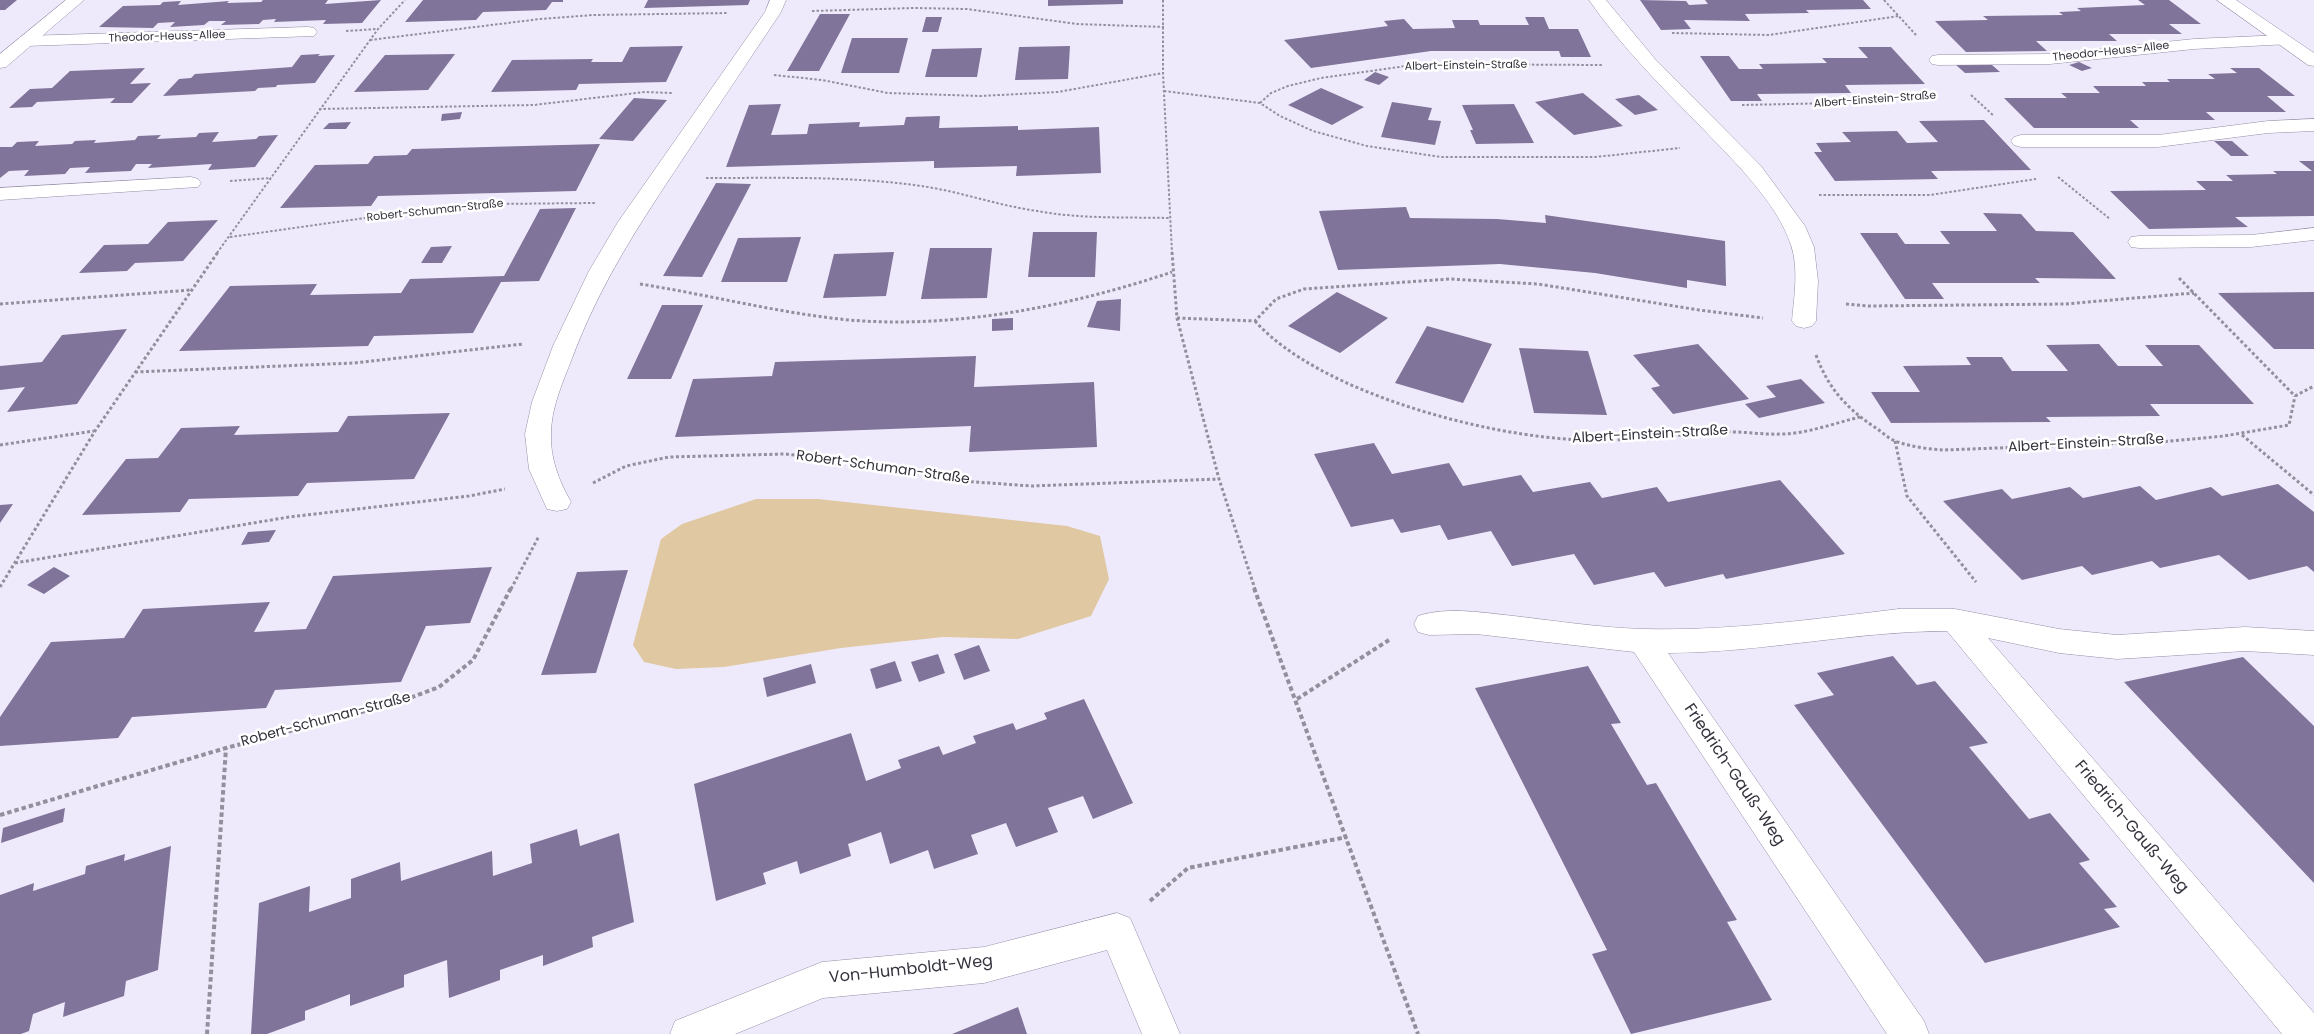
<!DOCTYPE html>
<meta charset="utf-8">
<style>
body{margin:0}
canvas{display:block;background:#efeafb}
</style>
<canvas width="2314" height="1034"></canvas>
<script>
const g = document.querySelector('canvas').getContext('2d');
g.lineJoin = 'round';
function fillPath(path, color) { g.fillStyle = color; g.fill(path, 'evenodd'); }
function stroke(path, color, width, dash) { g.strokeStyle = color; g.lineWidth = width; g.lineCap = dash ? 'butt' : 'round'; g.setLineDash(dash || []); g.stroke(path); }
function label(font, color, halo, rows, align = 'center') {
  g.font = font + ' Poppins,sans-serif'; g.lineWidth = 5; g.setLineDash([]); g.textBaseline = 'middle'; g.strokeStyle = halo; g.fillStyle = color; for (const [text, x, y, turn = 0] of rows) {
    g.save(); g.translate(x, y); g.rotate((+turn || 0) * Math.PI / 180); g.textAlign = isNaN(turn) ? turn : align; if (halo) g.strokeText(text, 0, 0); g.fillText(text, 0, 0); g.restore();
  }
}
const green = new Path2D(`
 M756,499H818L1067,526L1100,536L1109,579L1091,616L1018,639L943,637L841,648L724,667L676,669L644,662L633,645L661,539L682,524Z`);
const building = new Path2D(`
 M0,0H17L5,10H0Z
 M263,0H328L325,4L381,0L362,23L323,24L326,20L274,22L276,19L263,20L259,24L221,25L226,21H209L204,25L170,27L175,22L158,23L153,28L99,27L123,6L160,5L163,2L181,1L178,5L229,1L227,3L261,2Z
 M423,0H563V2H552L546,10L483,12L476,20L405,22Z
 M648,0H750L748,5L644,8Z
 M1048,0H1123V4L1048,6Z
 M1640,0L1686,1L1689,5L1708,4L1705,0H1863L1871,9L1806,10L1809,13L1745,14L1750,21L1684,20L1691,29L1661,30Z
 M2138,0H2169L2201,24H2169L2182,34H2109L2117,41H2036L2047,51L1966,52L1935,21L1988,20L1983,16L2063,15L2059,12L2081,11L2077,8L2145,5Z
 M820,14H850L819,71H787Z
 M926,17H942L938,32H922Z
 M1525,17H1544L1549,29H1578L1591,57H1561L1559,51H1431L1311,68L1284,40L1388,26L1384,21L1404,19L1413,29L1455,28L1452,20H1478L1480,25H1529Z
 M852,38H908L899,73H841Z
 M683,46L666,82L579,84L576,90L491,92L512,60L593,59L591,62H622L630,47Z
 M1070,46L1068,79L1015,80L1019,47Z
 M1858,47H1891L1925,84L1845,85L1851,93L1757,94L1762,101H1731L1700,56H1729L1739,69H1763L1759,64L1827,63L1822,58H1868Z
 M982,48L977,77H925L932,49Z
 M320,54L318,56L335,55L315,83L277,85L276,87L258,88L255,91L163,96L179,79L191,78L195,74L292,67L301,55Z
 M455,54L428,90L354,92L385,55Z
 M2079,62L2092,68L2082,71L2069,65Z
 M1956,65H1992L2000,72L1965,73Z
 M145,68L130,84L151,83L132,103H110L115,98L37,102L32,107L9,108L30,89L52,88L70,71Z
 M2230,68H2259L2295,96H2267L2286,112H2206L2215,120H2130L2139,128H2034L2004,98H2067L2061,93H2100L2093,86H2146L2142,82H2170L2167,79H2215L2208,74L2237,73Z
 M1375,72L1389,77L1379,85L1364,80Z
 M1321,88L1364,107L1332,125L1288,105Z
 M1583,93L1623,126L1574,135L1535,102Z
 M1639,95L1658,110L1635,115L1615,99Z
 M634,98L667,100L633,141L599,139Z
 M1392,102L1432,108L1428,120L1441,121L1435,145L1381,137Z
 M781,104L771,135L807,134L809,124L860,122L859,127L904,125L906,117L940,116L939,128L1018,126V130L1099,127L1101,173L1016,176L1017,166L934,168V161L726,167L749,105Z
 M1514,104L1534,143L1476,144L1470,130H1473L1462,105Z
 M462,112L460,119L441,121L442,114Z
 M1984,120L2031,170L1931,171L1938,179L1835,181L1814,152H1822L1816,143L1851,142L1842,132L1897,131L1907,143L1938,142L1919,121Z
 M351,122L346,129H323L329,123Z
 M219,132L212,142L256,139L259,136L278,135L255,167L208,170L212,164L148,168L152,164H136L131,171L85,173L90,167L70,168L65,174L24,176L29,170L9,171L0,178V147H12L17,142L39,141L35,146L72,144L75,141L96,140L94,143L135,140L138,136L161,135L157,139L196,137L199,133Z
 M2214,141H2232L2249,156H2231Z
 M600,144L576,191L378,196L371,206L280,208L315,165L368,164L374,156L407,155L412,149Z
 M2299,161H2314V216L2235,217L2248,227L2149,229L2110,191L2206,190L2196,181H2233L2226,175L2277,174L2273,171H2312Z
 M716,183L751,184L702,277L663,276Z
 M1406,207L1410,218L1497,219L1546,223L1545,215L1725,241L1726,286L1687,280V288L1595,273L1500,264L1338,270L1319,211Z
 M576,208L539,281L501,282L473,333L374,336L368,346L179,351L230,286L317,284L310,295L401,293L410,279L504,276L540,209Z
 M1983,213L2021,214L2036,231L2073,232L2116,279L2035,278L2040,283H1932L1944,299H1905L1860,233H1897L1905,244H1950L1940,231H1997Z
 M218,220L183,261L135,263L127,271L79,273L104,245L148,244L168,222Z
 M1033,232H1097L1095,277H1028Z
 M801,237L787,282H721L738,238Z
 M452,246L442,263H421L431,247Z
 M930,248H992L987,298L921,299Z
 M894,252L886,296L823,298L834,254Z
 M1337,292L1388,318L1340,353L1288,326Z
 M2314,292V349H2274L2218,293Z
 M1121,299L1120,331L1087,327L1097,301Z
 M662,305H703L671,379H627Z
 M1013,318V330L992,331V319Z
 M1427,326L1492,344L1463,403L1395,383Z
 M127,329L77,404L7,412L25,387L0,390V366L42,362L62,335Z
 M1698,344L1749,399L1673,414L1651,388L1660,386L1633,355Z
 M2099,344L2118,366H2163L2145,345H2199L2254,404H2150L2160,416L2046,417L2051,422L1891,423L1871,392H1920L1903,366L1971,365L1966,357H2002L2012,371H2068L2046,345Z
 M1519,348L1588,351L1607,415L1534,413Z
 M976,356L974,387L1094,382L1097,447L969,452L971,426L675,437L693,379L772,376L775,362Z
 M1801,379L1825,403L1759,418L1745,404L1776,397L1766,386Z
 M450,413L414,479L307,483L298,496L189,499L180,512L82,515L126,459L158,458L181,428L240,426L234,435L338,432L348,416Z
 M1374,443L1392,474L1449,463L1463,486L1521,475L1533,492L1590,482L1602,498L1657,487L1668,502L1780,480L1845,554L1726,579L1723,574L1665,587L1654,572L1594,585L1574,554L1512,566L1491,531L1448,540L1440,525L1401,533L1393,519L1351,527L1314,454Z
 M2278,484L2314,512V572L2307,566L2249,580L2219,555L2160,568L2152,561L2092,575L2082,566L2022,580L1943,501L2002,489L2012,499L2070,487L2083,498L2140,486L2156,500L2211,487L2222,496Z
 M13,504L0,523V505Z
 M276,530L269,542L241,545L248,532Z
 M54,567L70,576L44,594L27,585Z
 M492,567L470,623L426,626L401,682L275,690L266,708L132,717L118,738L0,746V717L51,642L124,638L143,609L270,602L254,632L306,629L333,576Z
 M628,570L596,673L541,675L577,572Z
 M979,645L990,671L964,680L954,654Z
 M938,654L945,673L919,682L911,662Z
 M1893,656L1917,685L1935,681L1988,743L1969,747L2029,819L2050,813L2090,860L2079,863L2117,907L2104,909L2120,927L1985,963L1794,705L1834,695L1817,673Z
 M2243,657L2314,726V883L2124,682Z
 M895,661L902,681L876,689L870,669Z
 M811,664L816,683L767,697L763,678Z
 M1588,666L1621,723L1611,724L1647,785L1656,783L1737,920L1727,922L1772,1000L1631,1034L1592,954L1607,950L1475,688Z
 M1084,699L1133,803L1093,819L1083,796L1048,808L1058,832L1016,847L1006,823L971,835L978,854L934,869L928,850L890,864L881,832L848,844L851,856L800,874L797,861L763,873L766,884L716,901L694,784L851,733L866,781L901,768L898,760L939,746L943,755L976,743L973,736L1013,723L1016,730L1047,719L1044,713Z
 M65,808L63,822L1,843L3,828Z
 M577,829L580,846L619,833L634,922L592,937L593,947L543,966V955L500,970V980L449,998L447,960L404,975V987L350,1006V994L305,1011V1020L267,1034H251L259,903L310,886L309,912L351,898V879L400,862L401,881L492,851L493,876L532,863L530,844Z
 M171,846L158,970L126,981L124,996L63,1017L65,1002L33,1014L29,1031L21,1034H0V895L34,883L33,891L85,874L86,866L125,854L124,861Z
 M1018,1007L1027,1034H952Z`);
const pathFar2 = new Path2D(`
 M1163,0V73L1172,253
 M1884,0L1916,35
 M812,11L914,8L967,9L1077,24L1164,27
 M346,31L377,29
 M1672,33L1769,35L1899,16
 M370,40L540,19L593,15L728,13
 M774,75L822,80L888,93L980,96L1058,92L1163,73
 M1164,91L1260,103L1280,116L1313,131L1367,146L1441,157H1595L1680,148
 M1971,95L1994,116
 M1260,103L1271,93L1288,86L1321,78L1420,64L1602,65
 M1742,105L1837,103L1931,96
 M319,109L534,105L645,92L672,93
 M2058,177L2110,219
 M706,178C775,178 845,176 914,185C956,190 995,205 1037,211C1080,219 1125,217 1169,218
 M230,181L271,178
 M1819,195H1930L2036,179
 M230,237L415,211L490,204L595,203
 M217,253L378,29L405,0`);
const pathFar1 = new Path2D(`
 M1172,252L1177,318L1219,479L1255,589
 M2179,278L2295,396
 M640,284C710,295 778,313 849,320C956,329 1071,306 1172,272
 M0,304L191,290
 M1846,304L1868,306L2065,304L2194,293
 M1177,318L1255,321L1276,299L1304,289L1450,279L1538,284L1699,310L1763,318
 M1255,321C1319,393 1488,437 1583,440C1629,442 1676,434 1722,432C1742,431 1762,435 1783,434C1809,433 1835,423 1860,417
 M1816,355C1828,388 1847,409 1876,428C1882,432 1888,438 1895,441C1911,447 1928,449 1944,450L2159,442L2224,436L2289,425L2295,396
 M135,372L354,363L523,344
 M2295,396L2314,386
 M2242,435L2314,495
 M1895,441L1907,496L1976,582
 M0,445L94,431
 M593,483L626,466L669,457L785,454L845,460L962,481L1031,486L1219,479
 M15,563L289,517L469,496L505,489
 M0,587L95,431L218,252
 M511,589L539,536`);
const path = new Path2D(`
 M1254,588L1418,1034
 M1297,699L1389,640
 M0,815L226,748L399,702L439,687L473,660L511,588
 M1150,901L1188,868L1347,837
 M207,1034L226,748`);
const lane = new Path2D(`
 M308,27L314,28L317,32L314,36L26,46L20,45L17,41L20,37L26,36Z
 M2283,35L2289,36L2292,40L2289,44L2194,49L2050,64L1938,65L1932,64L1929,60L1932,56L1938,55L2050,54L2194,39Z
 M2314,119V131L2268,133L2158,147H2021L2014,145L2011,141L2014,137L2021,135H2158L2268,121Z
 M191,177L198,179L201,183L198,187L0,200V188Z
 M2314,228V240L2251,247L2139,248L2131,247L2128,242L2131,237L2139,236L2251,235Z`);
const street = new Path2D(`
 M66,0H84L6,67L0,68V54Z
 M770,0H786L781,12C749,60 717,108 684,157C639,225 600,283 571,361C562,384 551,409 551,434C550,458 559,481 571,502L567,509L557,511L547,509L529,469L525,434L532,402L553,346L589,271L618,222L765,12Z
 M1589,0H1606L1655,59L1761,166L1805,226L1814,247L1818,281L1816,321L1812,326L1804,328L1796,326L1792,321C1794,297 1799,269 1791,245C1777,203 1735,162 1705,131C1664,89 1622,48 1589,0Z
 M2217,0H2236L2314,53V66L2308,65Z
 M1899,609H1955L2059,629L2117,635L2245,627L2314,631V655L2245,651L2117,659L2059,653L1988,638L2314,1013V1034H2282L1947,631C1854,631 1761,653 1668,653L1924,1021L1929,1034H1887L1634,652L1476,634L1429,635L1418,632L1414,624L1418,616C1445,607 1478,612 1505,615C1551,620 1599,628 1645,629C1730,631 1815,619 1899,609Z
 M1117,913L1130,918L1180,1034H1142L1107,950L984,983L823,998L735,1034H670L675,1021L822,962L984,947Z`);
const farStreetnames = [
 ["Theodor-Heuss-Allee",167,37,-2],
 ["Theodor-Heuss-Allee",2111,52,-6],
 ["Albert-Einstein-Straße",1466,66,-1],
 ["Albert-Einstein-Straße",1875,100,-4],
 ["Robert-Schuman-Straße",435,211,-6]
];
const streetNames = [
 ["Albert-Einstein-Straße",1650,435,-3],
 ["Albert-Einstein-Straße",2086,444,-3],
 ["Robert-Schuman-Straße",883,468,8],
 ["Robert-Schuman-Straße",326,720,-15]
];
const nearStreetnames = [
 ["Friedrich-Gauß-Weg",1734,775,56],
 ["Friedrich-Gauß-Weg",2131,827,50],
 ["Von-Humboldt-Weg",911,970,-6]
];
fillPath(green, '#dfc8a2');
fillPath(building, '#81749a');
stroke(lane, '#958da7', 1);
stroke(street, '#958da7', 1);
stroke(pathFar2, '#938f9d', 2, [2.5, 2]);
stroke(pathFar1, '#938f9d', 3, [3, 2.5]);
stroke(path, '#938f9d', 4, [4.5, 3]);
fillPath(lane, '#fff');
fillPath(street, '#fff');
label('11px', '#35323d', '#fff', farStreetnames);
label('14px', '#35323d', '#fff', streetNames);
label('16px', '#35323d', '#fff', nearStreetnames);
</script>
